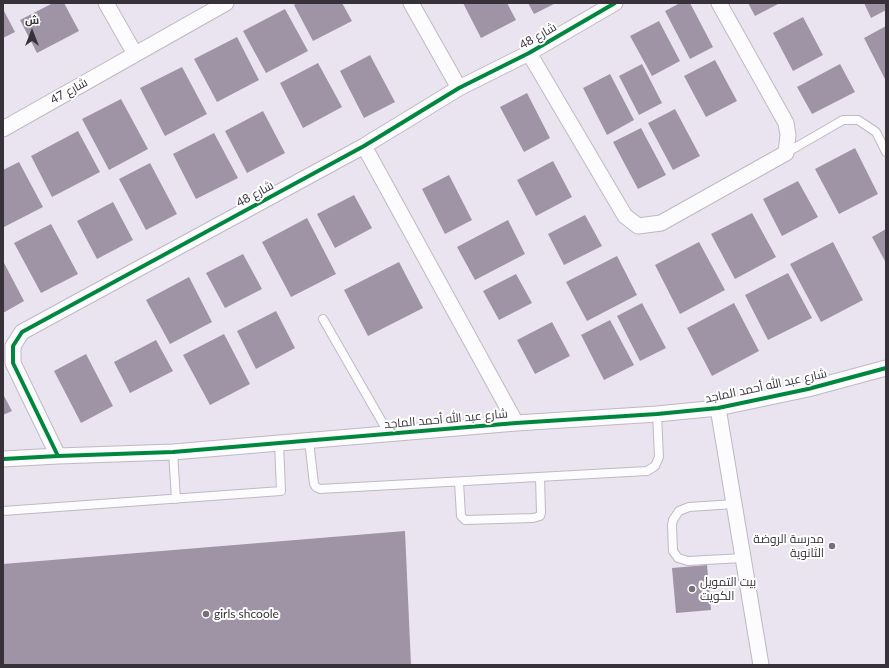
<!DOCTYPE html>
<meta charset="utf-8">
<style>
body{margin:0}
#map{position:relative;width:889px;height:668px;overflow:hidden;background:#eae4f0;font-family:Lato,Cairo,sans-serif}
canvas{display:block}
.frame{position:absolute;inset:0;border:4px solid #37313a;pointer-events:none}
.north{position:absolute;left:12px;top:12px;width:40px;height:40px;-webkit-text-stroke:3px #fff;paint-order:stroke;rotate:0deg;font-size:11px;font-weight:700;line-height:16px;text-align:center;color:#37313a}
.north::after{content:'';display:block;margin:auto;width:14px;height:18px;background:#37313a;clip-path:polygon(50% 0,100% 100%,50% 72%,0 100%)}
</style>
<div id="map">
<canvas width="889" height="668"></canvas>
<div class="frame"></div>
<div class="north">ش</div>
</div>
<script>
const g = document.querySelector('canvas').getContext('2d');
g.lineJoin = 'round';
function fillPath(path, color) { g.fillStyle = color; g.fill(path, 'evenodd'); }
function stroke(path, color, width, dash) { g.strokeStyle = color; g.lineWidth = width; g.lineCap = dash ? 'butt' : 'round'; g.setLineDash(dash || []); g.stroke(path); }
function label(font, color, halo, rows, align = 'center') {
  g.font = font + ' Lato,Cairo,sans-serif'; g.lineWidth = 4; g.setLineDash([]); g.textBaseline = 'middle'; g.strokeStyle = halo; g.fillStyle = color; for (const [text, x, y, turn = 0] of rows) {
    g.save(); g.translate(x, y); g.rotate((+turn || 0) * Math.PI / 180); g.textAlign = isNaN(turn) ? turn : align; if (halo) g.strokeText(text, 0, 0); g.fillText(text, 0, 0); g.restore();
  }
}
const building = new Path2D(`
 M53,3H64L79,31L37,53L20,20Z
 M297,3H342L352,21L313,41L294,5Z
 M463,3H507L516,20L481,38Z
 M528,3H556L534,14Z
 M680,3H690L713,47L690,59L665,11Z
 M748,3H780L755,16Z
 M864,3H886V10L871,18Z
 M3,9L15,32L3,38Z
 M285,9L308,51L266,73L243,31Z
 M803,17L823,55L793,71L773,33Z
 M659,21L680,61L652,76L630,36Z
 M886,26V81L864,38Z
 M237,37L259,80L217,102L194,59Z
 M370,55L395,102L364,118L340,71Z
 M715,60L737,101L706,117L684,76Z
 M318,63L342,107L303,128L280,83Z
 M642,64L662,103L639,115L619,76Z
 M840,64L855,92L812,114L797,87Z
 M182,67L207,114L165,136L140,88Z
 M610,74L634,120L607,135L583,88Z
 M527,93L550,138L524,152L500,107Z
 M121,99L148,149L109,170L82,119Z
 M675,109L700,156L673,170L648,123Z
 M263,111L285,153L247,173L225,131Z
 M641,128L666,175L638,189L613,142Z
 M78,131L100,172L52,197L31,156Z
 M214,133L238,178L196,199L173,154Z
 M855,148L878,194L839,214L815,169Z
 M553,161L572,197L536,216L517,180Z
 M19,162L43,207L4,227L3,170Z
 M150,163L177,214L146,230L119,179Z
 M449,175L472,220L445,234L422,189Z
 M798,181L818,217L782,236L763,199Z
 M354,195L372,228L335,248L317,214Z
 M113,202L133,240L97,259L77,221Z
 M752,213L776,257L735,279L711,234Z
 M585,215L602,246L564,265L548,234Z
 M307,218L336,274L291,297L262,242Z
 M508,220L525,254L475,280L457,247Z
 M51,224L78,274L41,293L14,243Z
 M886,229V263L872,237Z
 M699,242L725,290L680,314L655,265Z
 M833,242L863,300L821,322L790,264Z
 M243,254L262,289L225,308L206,273Z
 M617,256L637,295L587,321L566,282Z
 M3,261L24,301L3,313Z
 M399,262L423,308L368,336L344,290Z
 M788,273L812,318L768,340L745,295Z
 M516,274L532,303L499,320L483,291Z
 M189,277L212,322L170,344L146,300Z
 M642,303L666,348L640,361L617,316Z
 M734,303L759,351L712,376L687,328Z
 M276,311L295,348L256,369L237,331Z
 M610,320L634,365L604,380L581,335Z
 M552,322L570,356L535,374L517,340Z
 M224,334L250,384L210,405L183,355Z
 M156,340L173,371L130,393L114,362Z
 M86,354L113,406L81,423L54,371Z
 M3,394L12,411L3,415Z
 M405,531L411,665H3V564Z
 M707,565L711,610L676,613L672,568Z`);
const service = new Path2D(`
 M786,153L843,120H858L876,132L886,152
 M323,319L389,434
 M309,441L314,484L316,487L320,489L647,471L655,466L659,457L657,414
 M173,452L176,499
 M459,482L461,516L465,520L533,518L540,516L541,513L540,477
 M734,504L689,507L679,511L673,520L672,525L673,551L678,558L688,561L743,558
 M3,511L281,491L279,443`);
const minor = new Path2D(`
 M106,3L135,54
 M411,3L459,88
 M529,53L625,216L638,226L661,223L786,153L788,135L786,123L719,3
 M3,129L226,3
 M364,146L516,423
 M718,408L761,665
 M58,456L13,363V346L22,332L364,146L459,88L529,53L615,3
 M3,459L58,456L173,452L516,423L657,414L718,408L808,389L886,368`);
const cycleway = new Path2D(`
 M58,456L13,363V346L22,332L364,146L459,88L529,53L615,3
 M3,459L58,456L173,452L516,423L657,414L718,408L808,389L886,368`);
const markers = [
 [832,546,4,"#76707a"],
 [692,589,4,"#76707a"],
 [206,614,4,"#76707a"]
];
const streetNames = [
 ["شارع 48",538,36,-30],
 ["شارع 47",69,91,-29],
 ["شارع 48",255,194,-29],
 ["شارع عبد الله أحمد الماجد",766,386,-12],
 ["شارع عبد الله أحمد الماجد",446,419,-5]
];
const poiNames = [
 ["مدرسة الروضة",824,539,"right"],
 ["الثانوية",824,553,"right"],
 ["بيت التمويل",700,582],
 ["الكويت",700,596],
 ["girls shcoole",214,614]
];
fillPath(building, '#9e94a6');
stroke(service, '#beb9c2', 10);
stroke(minor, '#beb9c2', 17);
stroke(service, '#fcfbfd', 8);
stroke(minor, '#fcfbfd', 15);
stroke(cycleway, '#00873e', 4);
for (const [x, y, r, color] of markers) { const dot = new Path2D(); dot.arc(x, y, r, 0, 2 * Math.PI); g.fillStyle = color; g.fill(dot); stroke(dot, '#fff', 1.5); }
label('12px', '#37313a', '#fff', streetNames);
label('12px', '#37313a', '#fff', poiNames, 'left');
</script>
